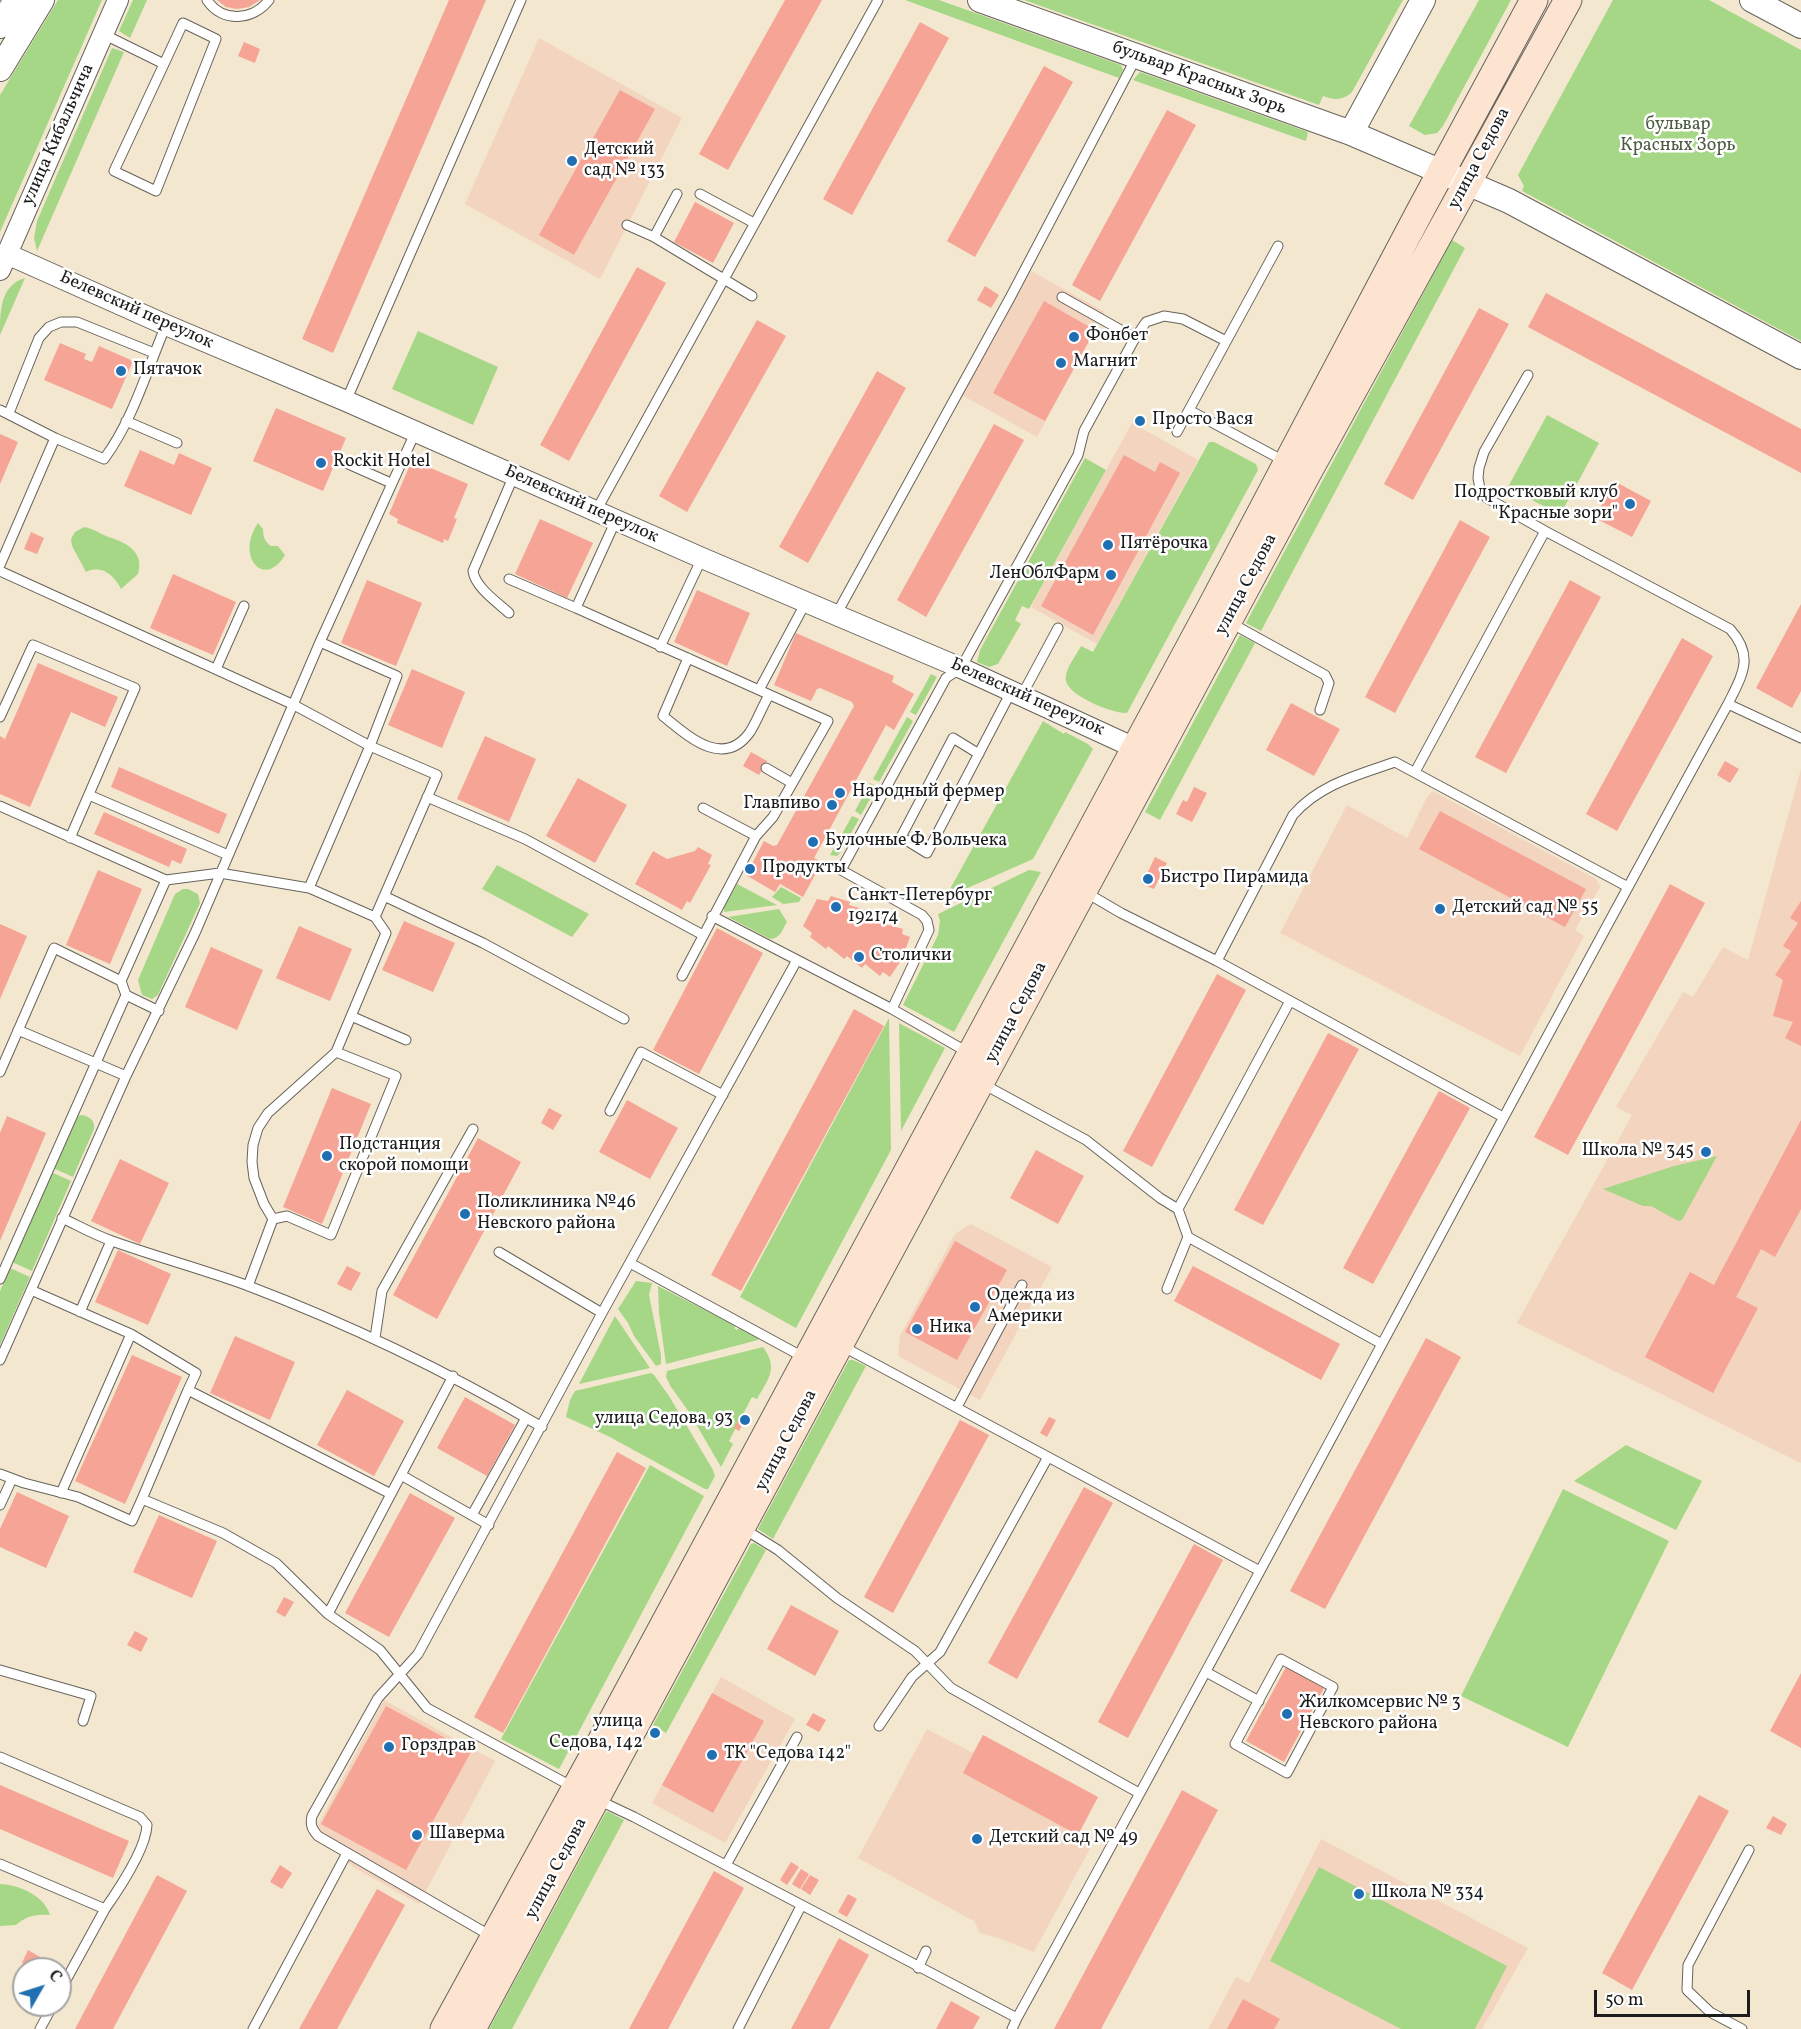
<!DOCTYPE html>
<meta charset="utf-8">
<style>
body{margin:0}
#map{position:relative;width:1801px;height:2029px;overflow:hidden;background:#f3e7cf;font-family:Vollkorn,serif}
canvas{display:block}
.north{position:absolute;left:12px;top:1957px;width:60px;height:60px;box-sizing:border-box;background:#fff;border:2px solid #a4a4a4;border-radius:50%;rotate:51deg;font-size:16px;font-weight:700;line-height:24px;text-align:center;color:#1c1c1c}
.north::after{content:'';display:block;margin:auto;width:21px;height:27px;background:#1f6fb2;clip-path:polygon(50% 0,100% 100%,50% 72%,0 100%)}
.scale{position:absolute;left:1594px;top:1990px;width:156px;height:27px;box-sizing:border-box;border:3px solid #1c1c1c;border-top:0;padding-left:8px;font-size:18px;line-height:21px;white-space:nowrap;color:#1c1c1c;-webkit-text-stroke:4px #fff;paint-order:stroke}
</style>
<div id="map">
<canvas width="1801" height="2029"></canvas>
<div class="north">С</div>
<div class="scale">50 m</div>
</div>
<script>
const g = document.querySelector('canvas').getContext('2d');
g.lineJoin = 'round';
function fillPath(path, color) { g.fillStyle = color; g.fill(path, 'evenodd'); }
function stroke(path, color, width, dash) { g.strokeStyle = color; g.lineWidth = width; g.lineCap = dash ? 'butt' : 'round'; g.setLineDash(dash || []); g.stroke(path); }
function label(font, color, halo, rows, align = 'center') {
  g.font = font + ' Vollkorn,serif'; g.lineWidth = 5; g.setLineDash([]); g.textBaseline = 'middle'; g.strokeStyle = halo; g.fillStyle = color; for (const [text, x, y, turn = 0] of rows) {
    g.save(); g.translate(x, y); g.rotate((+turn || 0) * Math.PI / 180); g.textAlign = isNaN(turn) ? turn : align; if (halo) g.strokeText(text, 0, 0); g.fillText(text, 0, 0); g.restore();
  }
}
const built = new Path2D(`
 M539,38L682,118L600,279L465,204Z
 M1031,271L1105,312L1037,437L962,395Z
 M1132,423L1198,460L1097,644L1031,607Z
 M1801,769V1463L1517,1323L1632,1115L1616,1107L1683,992L1693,997L1723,947L1748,960Z
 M1433,791L1596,879L1600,887L1575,930L1584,936L1520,1056L1280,933L1347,805L1407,838L1427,797Z
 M971,1224L1052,1267L980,1400L898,1356L900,1336L955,1234Z
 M721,1677L795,1719L725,1843L652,1803Z
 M384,1700L495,1761L419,1904L353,1867L316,1829Z
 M927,1729L973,1753L983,1735L1098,1797L1078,1834L1093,1843L1034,1952L998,1938L980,1933L974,1921L858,1858Z
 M1321,1839L1528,1948L1482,2029H1208L1236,1977L1249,1983Z`);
const green = new Path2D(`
 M58,0H102L0,232V95Z
 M133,0H147L130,38L119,31Z
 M905,0H939L1121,65L1123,70L1119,78Z
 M1024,0H1403L1352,92C1342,101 1335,100 1323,96L1319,105Z
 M1479,0H1511L1443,126L1437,133L1425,135L1409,126Z
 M1613,0H1709L1801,50V341L1522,191L1524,186L1518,175Z
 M112,48L124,52L37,251L34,238L37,221Z
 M1140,72L1308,132L1306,141L1133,80Z
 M1452,240L1465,248L1261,631L1246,623Z
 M25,278L0,335C0,312 0,285 25,278Z
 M418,331L498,367L473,425L392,389Z
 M1547,415L1599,443L1560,515L1508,487Z
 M1209,442H1214L1256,464L1258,470L1127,713C1113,714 1069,696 1066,681C1064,670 1076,656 1081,646L1093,652Z
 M1085,458L1106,470L1029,609L1022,606L1015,620L1021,624L998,664L989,667L977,662L980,650Z
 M258,523L263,529C263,537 265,542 271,546H278L285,555C264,590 235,556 258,523Z
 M84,527C92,528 99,533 106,536C124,542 145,550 138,574L121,589C114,575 101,564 86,572L72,546L71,539L75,532Z
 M1240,635L1255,643L1160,820L1145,812Z
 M931,674L937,677L916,715L910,712Z
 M907,717L913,721L879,782L873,779Z
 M1043,721L1064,734L1065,732L1088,744L1093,749L1033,859L945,898Z
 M870,783L877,787L861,815L855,811Z
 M852,816L859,819L840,853L837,856L830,855Z
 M497,865L589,914L572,937L482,889Z
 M1029,870L1041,872L954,1032L903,1005L938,935L940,921L938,914Z
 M737,884L777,905L724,912V907Z
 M781,887L801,898L799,902L783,904L772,897Z
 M183,889H188L198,894L200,903L158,995L152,999L142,995L138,980L175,894Z
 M779,909L787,922C782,930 780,939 770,939L728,917Z
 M889,1018L891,1150L796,1328L740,1297Z
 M899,1023L945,1048L901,1131Z
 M82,1115C90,1117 95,1120 94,1129L73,1177L53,1168L77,1116Z
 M1717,1156L1682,1220L1678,1221L1651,1206H1643L1603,1189L1674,1166Z
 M51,1172L71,1181L32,1271L12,1262Z
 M10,1268L30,1277L0,1345V1291Z
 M636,1281L652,1283L649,1295L661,1355V1364L656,1366L634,1336L628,1323L618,1309Z
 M658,1286L736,1326L734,1328L737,1330L739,1328L759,1338L758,1340L666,1364L659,1313Z
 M615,1316L650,1368L579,1384Z
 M763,1347C779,1369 768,1379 757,1399L752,1397L729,1441L733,1444L721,1467L689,1412L671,1387L666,1377L667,1371Z
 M849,1360H853L866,1366L773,1539L758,1529Z
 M651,1373L654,1375L669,1396L713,1470L715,1476L708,1489H705L608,1436L566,1417L570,1400L575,1391Z
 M1626,1445L1702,1481L1676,1530L1574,1481Z
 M650,1465L704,1496L559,1769L501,1739Z
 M1563,1489L1669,1541L1568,1747L1461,1696Z
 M754,1543L766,1550L666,1733L653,1725L751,1544Z
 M606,1812H609L624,1820L512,2029H489Z
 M1319,1867L1507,1966L1475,2029H1401L1270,1961Z
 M0,1884C19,1885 44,1895 50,1915C36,1914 26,1916 16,1925L0,1926Z`);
const building = new Path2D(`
 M217,0H260L249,7L237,9L226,7Z
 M449,0H486L333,353L302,339Z
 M785,0H822L728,170L699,154Z
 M920,22L949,38L852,215L823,199Z
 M244,42L260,49L255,63L238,56Z
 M1044,66L1073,82L975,257L947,241Z
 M620,90L655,109L574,255L539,235Z
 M1167,110L1196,125L1100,301L1072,285Z
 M695,202L734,223L713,263L674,242Z
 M637,267L666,283L569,461L540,445Z
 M985,286L999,295L991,308L977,300Z
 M1546,293L1801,429V473L1528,327Z
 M1044,301L1095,330L1045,421L993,393Z
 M1479,308L1509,324L1413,500L1384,484Z
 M757,320L786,336L687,512L659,496Z
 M60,343L86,354L84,359L92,362L99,346L133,361L112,409L44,380Z
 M877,371L906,388L808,563L779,547Z
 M276,408L346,438L323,491L253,461Z
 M994,424L1024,440L926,617L897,600Z
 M0,434L18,442L0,484Z
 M140,450L174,465L179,453L212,468L191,515L124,486Z
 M1124,455L1155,472L1160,462L1180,473L1093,635L1041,606Z
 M412,460L468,484L454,518L457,519L448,541L444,539L443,543L397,523L398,519L389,514Z
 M1614,481L1651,501L1632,537L1595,518Z
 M540,519L593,543L567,598L515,574Z
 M1460,520L1490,537L1395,713L1365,697Z
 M31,532L44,538L37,554L24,549Z
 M173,574L236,602L213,655L150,628Z
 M367,580L422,603L396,666L341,643Z
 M1570,580L1601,597L1506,773L1475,757Z
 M697,590L750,613L727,666L674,642Z
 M1801,604V691L1792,708L1756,688Z
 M796,633L894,676L892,682L914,694L894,730L886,725L814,858L822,862L803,897L780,884L775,892L746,875L764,841L773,846L777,845L854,706L852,702L820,688L817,689L811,701L774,685Z
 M1682,638L1713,656L1617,831L1586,814Z
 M38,663L118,697L105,727L71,712L30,807L0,794V736L5,739Z
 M412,669L465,692L442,748L388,725Z
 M1291,703L1340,729L1314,776L1266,750Z
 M485,736L536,759L509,822L457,799Z
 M751,752L767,761L759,775L743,766Z
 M1725,761L1739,769L1730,783L1717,775Z
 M119,767L227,814L219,834L111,787Z
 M578,778L627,805L595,863L546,836Z
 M1194,787L1207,793L1192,822L1176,814L1183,800L1187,802Z
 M1440,811L1586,889L1565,927L1419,849Z
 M104,812L187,849L181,864L172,860L169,867L94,834Z
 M698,847L712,855L708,864L711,865L690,903L687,901L682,910L635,884L653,851L667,859L695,851Z
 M1155,857L1167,863L1154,889L1142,884Z
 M98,870L142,889L110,964L66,945Z
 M1670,884L1705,903L1568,1155L1534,1137Z
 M831,896L850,902L849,905L869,911L868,914L887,920L885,924L903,929L902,934L910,937L902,959L890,977L883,972L880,976L865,964L862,968L847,956L844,959L828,946L826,949L810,937L812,933L803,926L817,899L828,901Z
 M1801,901V1046L1785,1038L1793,1022L1773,1016L1783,980L1775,975L1791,951L1783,946L1798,923L1790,918Z
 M404,921L455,943L433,992L382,970Z
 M0,924L27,936L0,999Z
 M299,926L352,949L330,1001L276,978Z
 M717,928L763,953L699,1074L653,1050Z
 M211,947L263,970L237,1030L185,1007Z
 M1217,974L1246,990L1152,1167L1123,1151Z
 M854,1009L884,1026L741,1291L711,1275Z
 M1328,1033L1359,1049L1263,1225L1234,1210Z
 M332,1088L371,1104L322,1224L283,1207Z
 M1439,1091L1470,1108L1373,1284L1343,1268Z
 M627,1100L678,1128L650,1179L599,1152Z
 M549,1108L562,1115L553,1130L541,1123Z
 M7,1116L46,1133L0,1241V1133Z
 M1801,1120V1209L1775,1257L1761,1249L1736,1297L1758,1308L1713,1393L1645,1357L1690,1272L1714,1285Z
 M478,1138L521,1162L437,1319L393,1295Z
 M1036,1150L1084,1176L1058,1224L1010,1198Z
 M120,1159L169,1183L140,1244L91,1221Z
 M955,1241L1007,1270L957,1360L905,1332Z
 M118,1250L171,1274L148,1325L95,1302Z
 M347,1266L361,1273L351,1291L337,1284Z
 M1193,1266L1340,1344L1321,1380L1174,1301Z
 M235,1336L295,1362L270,1420L210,1393Z
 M1426,1338L1461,1357L1325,1609L1290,1591Z
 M132,1355L182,1377L125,1504L75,1481Z
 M347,1390L404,1421L374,1476L317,1445Z
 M465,1397L515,1425L487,1476L437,1448Z
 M741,1415L746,1418L739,1431L734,1428Z
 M1049,1417L1056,1420L1047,1437L1040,1433Z
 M960,1420L989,1435L893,1613L864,1597Z
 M617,1452L646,1468L503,1733L474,1717Z
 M1084,1487L1113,1503L1017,1679L988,1663Z
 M17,1492L69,1516L46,1568L0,1547V1529Z
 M410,1493L455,1518L389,1637L345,1613Z
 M159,1515L217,1541L192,1598L133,1572Z
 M1194,1544L1223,1560L1128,1738L1098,1722Z
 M284,1597L294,1602L285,1617L276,1612Z
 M791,1605L839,1631L815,1676L767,1649Z
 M135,1631L148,1638L141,1652L127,1645Z
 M1286,1667L1324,1688L1284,1762L1246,1741Z
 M1801,1673V1748L1770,1731Z
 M712,1693L764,1721L713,1813L662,1785Z
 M386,1706L471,1752L406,1870L321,1824Z
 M813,1713L826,1720L819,1732L806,1725Z
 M983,1735L1098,1797L1078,1835L963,1773Z
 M0,1785L129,1841L113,1878L0,1829Z
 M1182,1790L1218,1810L1101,2029H1054Z
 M1699,1795L1729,1811L1632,1990L1602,1973Z
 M1773,1816L1787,1824L1781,1835L1766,1828Z
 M791,1862L799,1867L787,1885L780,1880Z
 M280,1865L292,1873L282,1889L270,1882Z
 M801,1869L809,1874L800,1889L792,1884Z
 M714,1871L744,1888L708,1954L668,2029H629Z
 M157,1875L187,1891L113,2029H75Z
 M810,1875L819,1880L810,1895L801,1889Z
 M377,1889L405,1905L337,2029H299Z
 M848,1894L857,1899L847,1917L838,1912Z
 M839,1938L869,1955L829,2029H791Z
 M28,1950L40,1957L34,1969L22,1963Z
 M1243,1999L1280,2019L1274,2029H1227Z
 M951,2001L980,2017L973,2029H936Z`);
const service = new Path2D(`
 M207,0C222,23 253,21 269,0
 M103,34L164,64L114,171L156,191L216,39L183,23L164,64
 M700,194L754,223
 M627,225L654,237L752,296
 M654,237L677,194
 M1062,297L1135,338
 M346,401L521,0
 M0,410L55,438L104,459C133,420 147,370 166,325
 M1189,410L1284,461
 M9,413L39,338L49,327L61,322H77L154,353
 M126,421L177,443
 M1177,432L1278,246
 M339,460L391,483
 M596,511L878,0
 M616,520L576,608L759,690L806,602
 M0,565L55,438
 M0,571L294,705L370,746L437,775L375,917
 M509,579L576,608
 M509,613C497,602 475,587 473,571L514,475
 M836,615L1011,296L1137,56
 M1229,622L1325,675L1329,683L1320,710
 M660,647L702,558
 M688,658L663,716C687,735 723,770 750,732C757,721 762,707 769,695
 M216,669L244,606
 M1022,695L1058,628
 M1728,704L1801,738
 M0,717L33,645L135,688L70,838
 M979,754L953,738L901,837L927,853L1012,690
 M766,768L792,783
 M1415,772L1545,531
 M89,795L228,855
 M427,797L525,839L703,935
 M0,806L166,880L220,873L309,888L375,917L386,933L336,1052L268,1113L258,1128L253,1145L252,1162L254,1178L264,1204L273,1219L248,1286
 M703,808L756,836
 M309,888L370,746L397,676L320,642
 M1085,892L1121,913L1217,961L1503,1117
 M384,896L483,943L624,1019
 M712,916L892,1009L969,1053
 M1217,961L1293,815C1320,784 1358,775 1395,762L1628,887
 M682,976L756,836L773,817L828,721L759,690
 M121,981L166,880
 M892,1009L929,930L927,921L922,915L841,870L946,678L961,668L1078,455L1084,431L1135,338L1146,322L1164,316L1183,319L1226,341
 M351,1016L406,1040
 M18,1030L126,1076
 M0,1072L54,948L121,981L126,995L159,1011
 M983,1084L1086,1140L1160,1198L1178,1209L1188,1237L1382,1344
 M610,1111L641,1052L723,1095
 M1178,1209L1290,1001
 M62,1218C79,1226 95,1235 112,1241C157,1257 202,1269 246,1285C349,1324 448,1372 542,1427
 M273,1219L287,1216L331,1235L396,1076L336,1052
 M499,1252L602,1313
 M630,1263L805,1358
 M0,1279L126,995
 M1167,1289L1188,1237
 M31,1290L131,1334L196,1373L188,1390
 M80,1312L111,1241
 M375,1338L382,1291L473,1129
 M842,1346L1260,1571
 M0,1360L126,1076L195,933L320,642L415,433
 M957,1407L1022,1285
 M0,1474L24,1483L78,1497L132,1521L142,1499L223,1533L276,1563L328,1614L380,1650L427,1708L573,1787
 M401,1475L489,1525
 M61,1493L131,1334
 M142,1499L188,1390L391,1494
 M0,1505L12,1479
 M472,1515L526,1418
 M744,1529L778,1550L837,1598L915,1651L951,1688L1139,1793
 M328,1614L453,1376
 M1281,1659L1333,1687L1287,1773L1235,1744Z
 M0,1670L91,1696L83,1721
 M1206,1672L1259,1701
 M879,1726L912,1677L940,1652L1048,1457
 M0,1757L140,1817L147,1825C146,1849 119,1889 105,1909
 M598,1800L634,1817L1017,2018C1258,1582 1488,1140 1728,704C1742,675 1755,657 1730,629L1545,531L1487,498L1480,489L1478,478L1479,468L1484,452L1528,375
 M0,1864L105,1909L60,1991
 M726,1865L797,1737
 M491,1936L318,1836C312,1829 310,1825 312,1816L378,1698L418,1654L602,1313L797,960
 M918,1968L926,1951
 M40,2029L53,2005
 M253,2029L347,1853
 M738,2029L801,1906
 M1012,2029L1017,2018
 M1742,2029L1710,2012L1687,1990L1688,1965L1749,1850`);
const minor = new Path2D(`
 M7,254L166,325L346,401L702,558L961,668L1148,754
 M0,270L118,0`);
const tertiary = new Path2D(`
 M980,0L1351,133L1509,201L1801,357
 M1752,0L1801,26
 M0,26L16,0
 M0,69L42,0
 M1351,133L1423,0`);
const secondary = new Path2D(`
 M444,2029L596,1751L1209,611L1419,213L1534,0
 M472,2029L1307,474L1568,0`);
const markers = [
 [572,161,6,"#1f6fb2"],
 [1074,337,6,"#1f6fb2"],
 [1061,363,6,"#1f6fb2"],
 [121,371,6,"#1f6fb2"],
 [1140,421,6,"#1f6fb2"],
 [321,463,6,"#1f6fb2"],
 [1630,504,6,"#1f6fb2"],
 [1108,545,6,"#1f6fb2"],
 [1111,575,6,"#1f6fb2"],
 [840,793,6,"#1f6fb2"],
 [832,805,6,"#1f6fb2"],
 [813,842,6,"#1f6fb2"],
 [750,869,6,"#1f6fb2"],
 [1148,879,6,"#1f6fb2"],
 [836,907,6,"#1f6fb2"],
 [1440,909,6,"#1f6fb2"],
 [859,957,6,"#1f6fb2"],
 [1706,1152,6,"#1f6fb2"],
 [327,1156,6,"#1f6fb2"],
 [465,1214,6,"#1f6fb2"],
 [975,1307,6,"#1f6fb2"],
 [917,1329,6,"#1f6fb2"],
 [745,1420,6,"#1f6fb2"],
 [1287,1714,6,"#1f6fb2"],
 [655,1733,6,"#1f6fb2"],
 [389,1747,6,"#1f6fb2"],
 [712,1755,6,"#1f6fb2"],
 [417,1835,6,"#1f6fb2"],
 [977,1839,6,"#1f6fb2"],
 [1359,1894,6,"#1f6fb2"]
];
const streetNames = [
 ["бульвар Красных Зорь",1199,79,20],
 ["улица Кибальчича",59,135,-66],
 ["улица Седова",1480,159,-62],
 ["Белевский переулок",136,311,24],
 ["Белевский переулок",581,505,24],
 ["улица Седова",1247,585,-62],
 ["Белевский переулок",1027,698,24],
 ["улица Седова",1017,1013,-62],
 ["улица Седова",787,1441,-62],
 ["улица Седова",557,1869,-62]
];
const parkNames = [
 ["бульвар",1678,126],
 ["Красных Зорь",1678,147]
];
const poiNames = [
 ["Детский",584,151],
 ["сад № 133",584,172],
 ["Фонбет",1086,337],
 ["Магнит",1073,363],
 ["Пятачок",133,371],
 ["Просто Вася",1152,421],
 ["Rockit Hotel",333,463],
 ["Подростковый клуб",1618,494,"right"],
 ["\"Красные зори\"",1618,515,"right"],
 ["Пятёрочка",1120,545],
 ["ЛенОблФарм",1099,575,"right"],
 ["Народный фермер",852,793],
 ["Главпиво",820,805,"right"],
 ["Булочные Ф. Вольчека",825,842],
 ["Продукты",762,869],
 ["Бистро Пирамида",1160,879],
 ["Санкт-Петербург",848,897],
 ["192174",848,918],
 ["Детский сад № 55",1452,909],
 ["Столички",871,957],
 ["Подстанция",339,1146],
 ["скорой помощи",339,1167],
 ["Школа № 345",1694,1152,"right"],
 ["Поликлиника №46",477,1204],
 ["Невского района",477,1225],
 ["Одежда из",987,1297],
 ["Америки",987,1318],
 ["Ника",929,1329],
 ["улица Седова, 93",733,1420,"right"],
 ["Жилкомсервис № 3",1299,1704],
 ["Невского района",1299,1725],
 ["улица",643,1723,"right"],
 ["Седова, 142",643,1744,"right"],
 ["Горздрав",401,1747],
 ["ТК \"Седова 142\"",724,1755],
 ["Шаверма",429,1835],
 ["Детский сад № 49",989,1839],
 ["Школа № 334",1371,1894]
];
fillPath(built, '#f3d4bf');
fillPath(green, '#a6d786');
fillPath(building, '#f5a495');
stroke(service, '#67635b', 11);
stroke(minor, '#67635b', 22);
stroke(tertiary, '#67635b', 26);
stroke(secondary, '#67635b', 29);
stroke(service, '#fff', 9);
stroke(minor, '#fff', 20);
stroke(tertiary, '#fff', 24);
stroke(secondary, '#fde4d1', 27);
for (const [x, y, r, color] of markers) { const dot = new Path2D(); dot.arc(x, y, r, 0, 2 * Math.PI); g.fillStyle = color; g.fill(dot); stroke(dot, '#fff', 2); }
label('18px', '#1c1c1c', '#fff', streetNames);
label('18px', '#4c5d41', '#fff', parkNames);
label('18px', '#1c1c1c', '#fff', poiNames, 'left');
</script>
